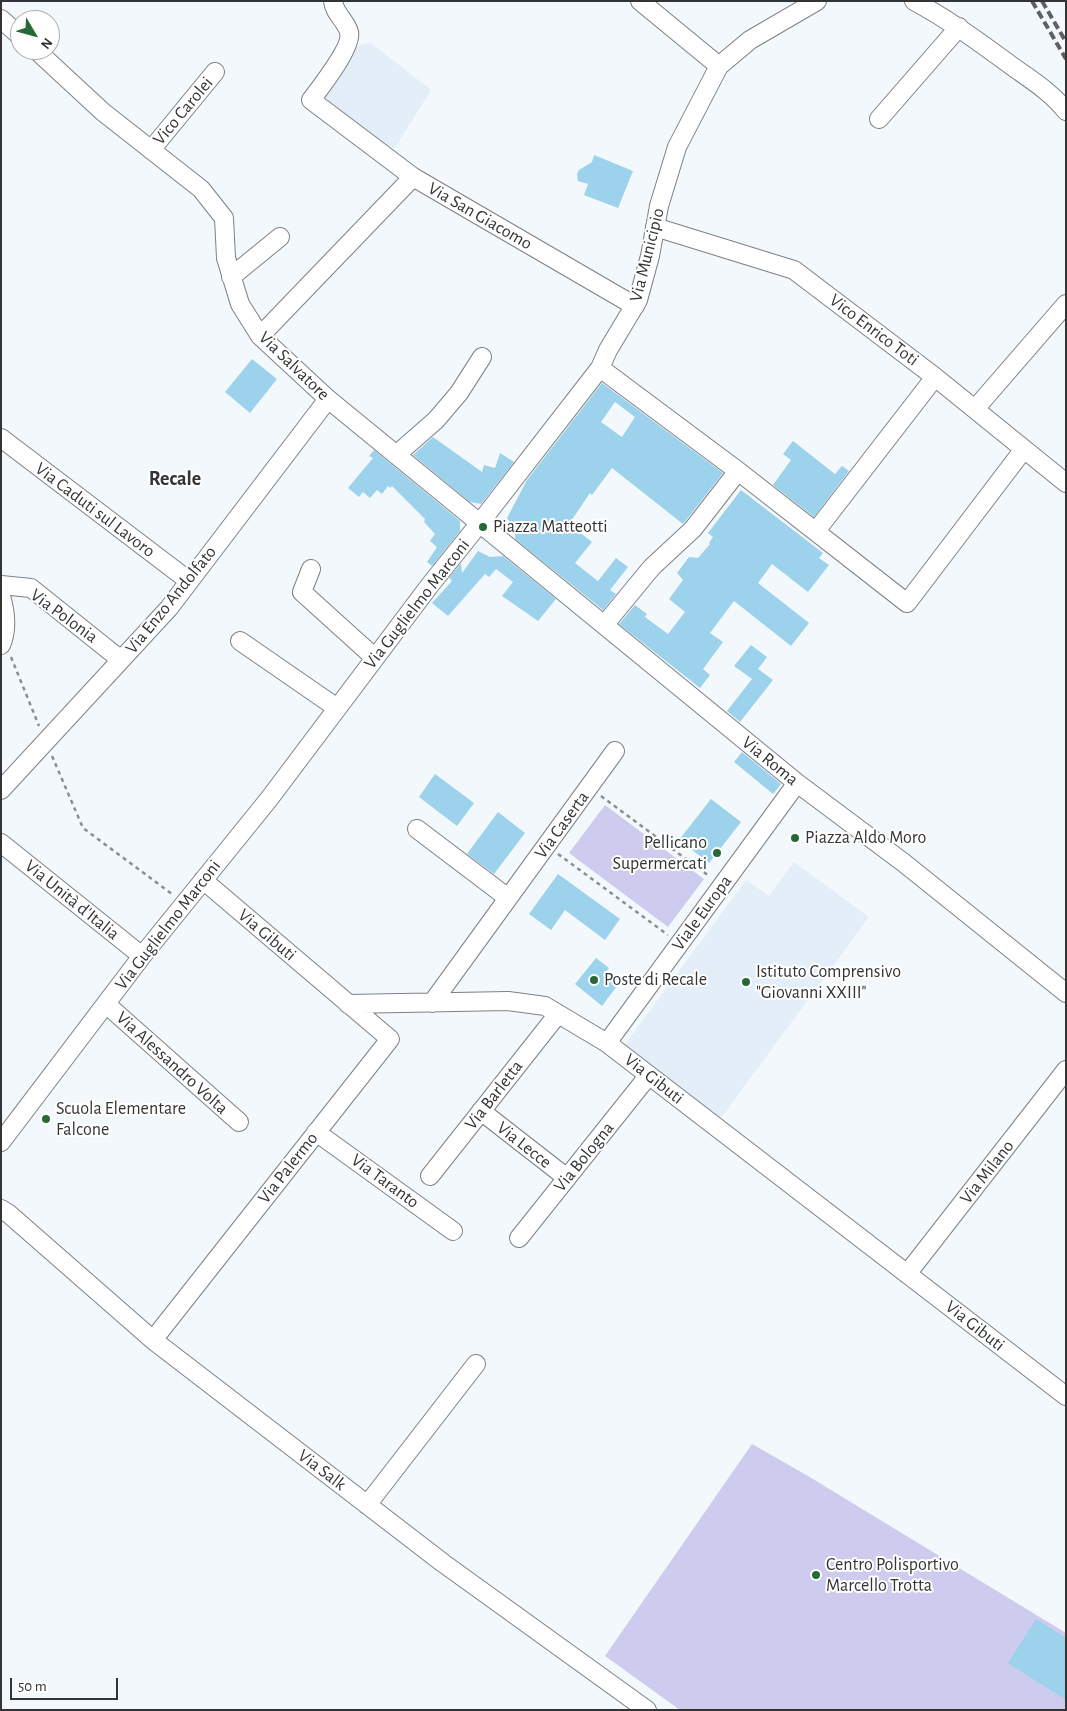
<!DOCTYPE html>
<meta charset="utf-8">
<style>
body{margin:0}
#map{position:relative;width:1067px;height:1711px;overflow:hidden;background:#f3f8fd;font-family:"Alegreya Sans",sans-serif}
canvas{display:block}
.frame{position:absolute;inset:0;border:2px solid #323436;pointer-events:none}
.north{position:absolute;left:10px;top:10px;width:50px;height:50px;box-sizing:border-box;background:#fff;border:1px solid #adaeaf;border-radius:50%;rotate:127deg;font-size:14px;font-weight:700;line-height:20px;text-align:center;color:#323436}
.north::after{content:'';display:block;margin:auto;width:18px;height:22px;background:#266934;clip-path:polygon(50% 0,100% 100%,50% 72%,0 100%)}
.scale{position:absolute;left:10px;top:1678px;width:108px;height:22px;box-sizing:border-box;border:2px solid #323436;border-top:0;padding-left:6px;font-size:15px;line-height:18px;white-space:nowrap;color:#323436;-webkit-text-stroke:4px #fff;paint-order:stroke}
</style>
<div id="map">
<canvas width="1067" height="1711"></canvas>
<div class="frame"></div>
<div class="north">N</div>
<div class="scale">50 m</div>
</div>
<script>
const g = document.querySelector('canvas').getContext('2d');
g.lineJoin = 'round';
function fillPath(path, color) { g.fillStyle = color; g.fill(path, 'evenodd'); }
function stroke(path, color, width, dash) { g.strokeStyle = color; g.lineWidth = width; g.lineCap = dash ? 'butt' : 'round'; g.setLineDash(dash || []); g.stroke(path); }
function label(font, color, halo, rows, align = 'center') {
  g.font = font + ' "Alegreya Sans",sans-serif'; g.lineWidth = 4; g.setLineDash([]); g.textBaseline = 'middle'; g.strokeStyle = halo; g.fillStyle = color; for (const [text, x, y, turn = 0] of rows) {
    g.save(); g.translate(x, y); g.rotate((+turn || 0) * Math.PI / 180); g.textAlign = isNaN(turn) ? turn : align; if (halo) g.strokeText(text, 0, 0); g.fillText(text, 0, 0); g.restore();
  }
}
const built = new Path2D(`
 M371,43L431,90L395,148L382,143L325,103L323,94L359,45Z
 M794,862L869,917L721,1118L652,1070L623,1047L746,880L769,896Z`);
const green = new Path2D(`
 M605,805L704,879L668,927L569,853Z
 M752,1444L808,1476L1066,1633V1710H680L605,1656Z`);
const building = new Path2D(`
 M594,155L633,171L618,208L584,195L588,184L578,181L577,174L579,170L592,162Z
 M252,359L277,379L250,413L225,392Z
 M602,383L723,473L683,524L612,468L592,495L590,493L569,524L592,542L575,563L598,581L616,558L628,567L610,590L616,594L603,610L515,539V529L507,518L527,480ZM615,402L635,417L622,437L601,422Z
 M433,437L482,472L484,465L495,468L500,453L514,462L481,504L470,502L413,455Z
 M793,441L835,474L842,466L849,471L814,517L773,485L791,460L783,454Z
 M374,450L460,521V531L432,566L427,562L437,547L430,541L435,534L424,522L425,519L392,486L390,488L388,486L382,494L377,490L370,498L363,492L359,497L348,488L373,458L369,456Z
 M741,490L823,553L819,558L829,565L808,592L772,564L758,583L809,623L791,646L734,601L710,633L723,642L703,669L710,675L700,688L619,624L635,605L647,614L645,617L668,634L685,612L669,599L683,580L677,573L689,557L698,558L710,544L709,543L713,537L708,533Z
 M478,551L490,557L503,556L556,599L538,621L502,596L513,582L496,569L489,577L485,574L448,616L432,603L452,581L449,578L461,563L462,573Z
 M751,645L767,657L758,669L773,680L740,722L727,711L752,679L734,666Z
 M742,752L781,784L773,794L734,762Z
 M435,774L474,803L457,826L419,797Z
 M711,799L741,822L709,863L679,840Z
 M498,812L525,833L494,874L467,854Z
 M558,874L620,919L605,940L565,910L551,930L529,914Z
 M596,958L609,968L603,975L617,986L602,1006L575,984Z
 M1036,1619L1066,1638V1700L1008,1663Z`);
const path = new Path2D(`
 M11,657L39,726
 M52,756L83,828L172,894
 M601,796L709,876
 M558,854L668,935`);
const minor = new Path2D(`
 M333,1C334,13 346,21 349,32C353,46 320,88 311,100L413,177
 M640,1L719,66
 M914,1C951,21 982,44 1016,69C1033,81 1053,94 1066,111
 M1,19L20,36
 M36,50L103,112L201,189L224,218L226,258L240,304L260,336L328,399L797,783L904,863L1066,993
 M879,119L959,27
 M151,150L215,72
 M655,227L794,270L935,377L1066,483
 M231,277L280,237
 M260,336L413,177L635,306
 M600,368L738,471L907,603L1024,449
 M975,409L1066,304
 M1,438L189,581
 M396,455L436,420L459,393L482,357
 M816,531L935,377
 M311,569L302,592L375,658
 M1,585L31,588L121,660
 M1,596C6,613 8,629 1,645
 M605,624L652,567L693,529L738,471
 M240,641L337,708
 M1,790L169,608L328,399
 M417,829L508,898
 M1,843L142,956
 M432,1003L615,751
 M106,1004L239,1122
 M348,1004L508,1001L545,1006L607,1043L1066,1396
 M607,1043L797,783
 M481,1111L567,1178
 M316,1132L453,1231
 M1,1142L142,956L269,799L430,585L479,524L600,368L608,350L638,300L650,256L659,206L677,147L719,66L750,40L817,1
 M430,1176L558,1014
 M1,1209L9,1214L153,1340L443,1563L647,1710
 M519,1238L649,1075
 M907,1274L1066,1070
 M153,1340L390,1039L203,880
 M367,1505L476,1364`);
const rail = new Path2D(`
 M1032,1L1066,59
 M1042,1L1066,42`);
const markers = [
 [483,527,5,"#266934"],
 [795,838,5,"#266934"],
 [717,853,5,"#266934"],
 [594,980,5,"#266934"],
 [746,982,5,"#266934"],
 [46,1119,5,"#266934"],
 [816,1575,5,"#266934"]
];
const streetNames = [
 ["Vico Carolei",183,111,-50],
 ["Via San Giacomo",480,216,30],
 ["Via Municipio",647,255,-76],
 ["Vico Enrico Toti",874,330,37],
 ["Via Salvatore",294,366,44],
 ["Via Caduti sul Lavoro",95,510,37],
 ["Via Enzo Andolfato",171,600,-51],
 ["Via Guglielmo Marconi",417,604,-52],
 ["Via Polonia",64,616,36],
 ["Via Roma",770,761,39],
 ["Via Caserta",562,825,-54],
 ["Via Unità d'Italia",72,900,39],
 ["Viale Europa",702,913,-54],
 ["Via Guglielmo Marconi",168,925,-52],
 ["Via Gibuti",267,935,40],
 ["Via Alessandro Volta",172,1063,42],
 ["Via Gibuti",654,1079,38],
 ["Via Barletta",494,1095,-52],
 ["Via Lecce",524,1145,38],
 ["Via Bologna",584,1157,-51],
 ["Via Palermo",288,1168,-52],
 ["Via Milano",987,1172,-52],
 ["Via Taranto",385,1181,36],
 ["Via Gibuti",975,1326,38],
 ["Via Salk",322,1470,37]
];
const poiNames = [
 ["Piazza Matteotti",493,527],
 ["Piazza Aldo Moro",805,838],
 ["Pellicano",707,843,"right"],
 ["Supermercati",707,864,"right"],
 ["Istituto Comprensivo",756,972],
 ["\"Giovanni XXIII\"",756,993],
 ["Poste di Recale",604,980],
 ["Scuola Elementare",56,1109],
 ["Falcone",56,1130],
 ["Centro Polisportivo",826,1565],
 ["Marcello Trotta",826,1586]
];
const quarterNames = [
 ["Recale",175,479]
];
fillPath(built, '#e3eef9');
fillPath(green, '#ceccee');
fillPath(building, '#9cd2eb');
stroke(minor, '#7d8186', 20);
stroke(path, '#8b8f92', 2.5, [4, 4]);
stroke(minor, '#fff', 18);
stroke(rail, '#5e6063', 4, [8, 4]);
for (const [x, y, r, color] of markers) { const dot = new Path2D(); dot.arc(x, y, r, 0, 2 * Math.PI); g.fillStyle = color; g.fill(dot); stroke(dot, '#fff', 2); }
label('18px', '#323436', '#fff', streetNames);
label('18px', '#323436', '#fff', poiNames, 'left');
label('bold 20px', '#323436', '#fff', quarterNames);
</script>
